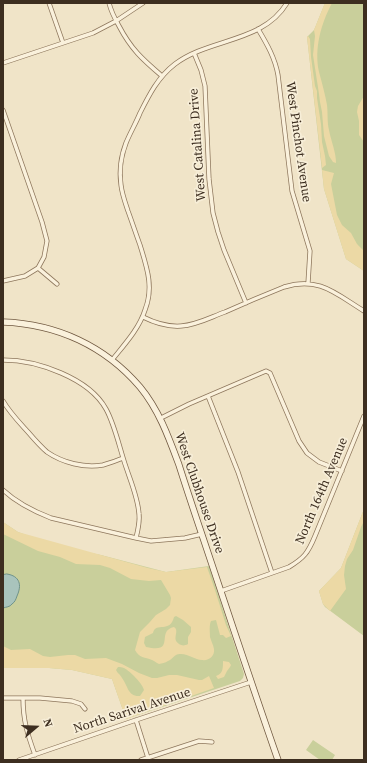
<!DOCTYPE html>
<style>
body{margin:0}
#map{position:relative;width:367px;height:763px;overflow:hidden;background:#f0e4c8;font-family:"Source Serif 4",serif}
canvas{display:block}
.frame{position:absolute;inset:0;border:4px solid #3d2e20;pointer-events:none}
.north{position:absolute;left:16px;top:707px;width:40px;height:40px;-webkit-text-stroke:3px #f7eed8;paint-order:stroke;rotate:71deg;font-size:11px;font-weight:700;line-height:16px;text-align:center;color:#3d2e20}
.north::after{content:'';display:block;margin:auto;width:14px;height:18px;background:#3d2e20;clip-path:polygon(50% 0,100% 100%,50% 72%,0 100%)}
</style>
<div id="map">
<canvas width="367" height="763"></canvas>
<div class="frame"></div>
<div class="north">N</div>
</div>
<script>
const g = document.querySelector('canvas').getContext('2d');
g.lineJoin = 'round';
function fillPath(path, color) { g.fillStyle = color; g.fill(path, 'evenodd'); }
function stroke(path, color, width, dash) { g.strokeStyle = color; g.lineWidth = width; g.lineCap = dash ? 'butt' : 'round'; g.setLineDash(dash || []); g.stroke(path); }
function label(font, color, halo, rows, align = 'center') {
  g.font = font + ' "Source Serif 4",serif'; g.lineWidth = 3.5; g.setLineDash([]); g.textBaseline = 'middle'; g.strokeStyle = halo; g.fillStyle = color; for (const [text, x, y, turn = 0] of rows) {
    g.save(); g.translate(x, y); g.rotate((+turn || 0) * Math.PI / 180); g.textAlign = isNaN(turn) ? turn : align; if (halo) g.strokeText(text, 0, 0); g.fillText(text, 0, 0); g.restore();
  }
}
const green = new Path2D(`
 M325,3H364V271L346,259L324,189L307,37L314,30Z
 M364,509V636L325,607L323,604L319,591L341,568Z
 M3,522L18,532L40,540L71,549L101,555L166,572L209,566L244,674L243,678L240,681L126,719L112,679L72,670L49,668H3Z
 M313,740L335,755L332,760H320L306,750Z`);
const sand = new Path2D(`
 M325,3H332C321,24 314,48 319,72C322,83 325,94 327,105C328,113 327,122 329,130C331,141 336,152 336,163L333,162L329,156L324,136L322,112L320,102L319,94L313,55L315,36L314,30Z
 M308,36L310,39L311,57L315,86L317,91V98L321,124L322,142L325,156L326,165L322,168L307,37Z
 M364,96V142L359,135V121L357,112L358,106Z
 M322,170L334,173L331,184L337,215L342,225L351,233L357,244L364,251V271L346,259L324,189Z
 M364,509V521L361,527L353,550L347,559L345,566L344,575L346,589L330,611L323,604L319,591L341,568Z
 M3,522L18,532L148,568L166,572L207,567L215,590L226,625L231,636L226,638L223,635H220L216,620L211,621C209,625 210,632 210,637C211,641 213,644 214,649C215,656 209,661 202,660C195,660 189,654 181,654C175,653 173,659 168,661C165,663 162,663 159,664C156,663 155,661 152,660C145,657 139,658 135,650L140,632L149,623L156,615L166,609L170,605L171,598L170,595L161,580L149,581L131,579L110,568L100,565L76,564L60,557L38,551L3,534ZM176,616L183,620L191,627V632L188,637V644C183,647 179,645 176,641C174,636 179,630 174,627C155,631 177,654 146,647L144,643L145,637L153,633C156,621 170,634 174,617Z
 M3,646L11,650L30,649L43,656L50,657L68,655H75L85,659L106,658L122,664L139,673L152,678H157L169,675H177L199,680H202L209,676L214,688L126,719L112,679L72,670L49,668H3ZM118,667C121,667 121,667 124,668C130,671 143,684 144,690L140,696C128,697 128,686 122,678C120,674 118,674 116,670Z
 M223,661L229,662L231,665L230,667L227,671L224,677L218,679L216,676C223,674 223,668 223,661Z`);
const water = new Path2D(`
 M7,574C20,576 22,585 17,596C16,599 15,602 12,604C10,607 6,607 3,608V575Z`);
const street = new Path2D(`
 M49,3L63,43
 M109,3C111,11 115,19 119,26C131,49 142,59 162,76
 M258,29C267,44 275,58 278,75L292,191L310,251L308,283
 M194,53L201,70L205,86L209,179L213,213L218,232L224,250L246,303
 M3,63L93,33L116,21L143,3
 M3,110L42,222L47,241L44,257L38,268L25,276L3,281
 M38,268L57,284
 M143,317C155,323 167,327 181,326C197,325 211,317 225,312C245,303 264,295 284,287C319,276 336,294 364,311
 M3,360C37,360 89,378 106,409C115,425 120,450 126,467C131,482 138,498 139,514C140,522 138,530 136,538
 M112,360C124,345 139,329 145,310C154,287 147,268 140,245C136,234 132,222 128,211C125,202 122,194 121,185C119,171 121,156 126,143C130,133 136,123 140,113C149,95 158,77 175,64C209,38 263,43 287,3
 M208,396L238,472L272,573
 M3,401C10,413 19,422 28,432C34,439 40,446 47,452C63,463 84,468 103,465C110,463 116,461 123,458
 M161,418L189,404L266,371L270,373L299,441L307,453L319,462L342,471
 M3,490C17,503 33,511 51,518L136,538L151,541L185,538L202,534
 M221,591L289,567C304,558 308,553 315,536L364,416
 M3,698H40L72,701L81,704L85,709
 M23,698C23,720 27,733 35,755
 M136,720L148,758
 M19,760L136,720L251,682
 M141,760L199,741L212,742`);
const secondary = new Path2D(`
 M3,322C57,324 105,346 140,387C159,410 169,438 179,465C185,484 191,502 197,520C224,600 250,680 278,760`);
const streetNames = [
 ["West Pinchot Avenue",298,142,82],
 ["West Catalina Drive",198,145,-94],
 ["North 164th Avenue",322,491,-67],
 ["West Clubhouse Drive",199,493,71],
 ["North Sarival Avenue",132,711,-18]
];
fillPath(green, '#c9cf9b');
fillPath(sand, '#ecd9a5');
fillPath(water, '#a9c4bc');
stroke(water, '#6f938a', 1);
stroke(street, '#8d765c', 5);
stroke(secondary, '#6f573f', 7);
stroke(street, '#faf1dc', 3.5);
stroke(secondary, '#faf1dc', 5.5);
label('13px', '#3d2e20', '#f7eed8', streetNames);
</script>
